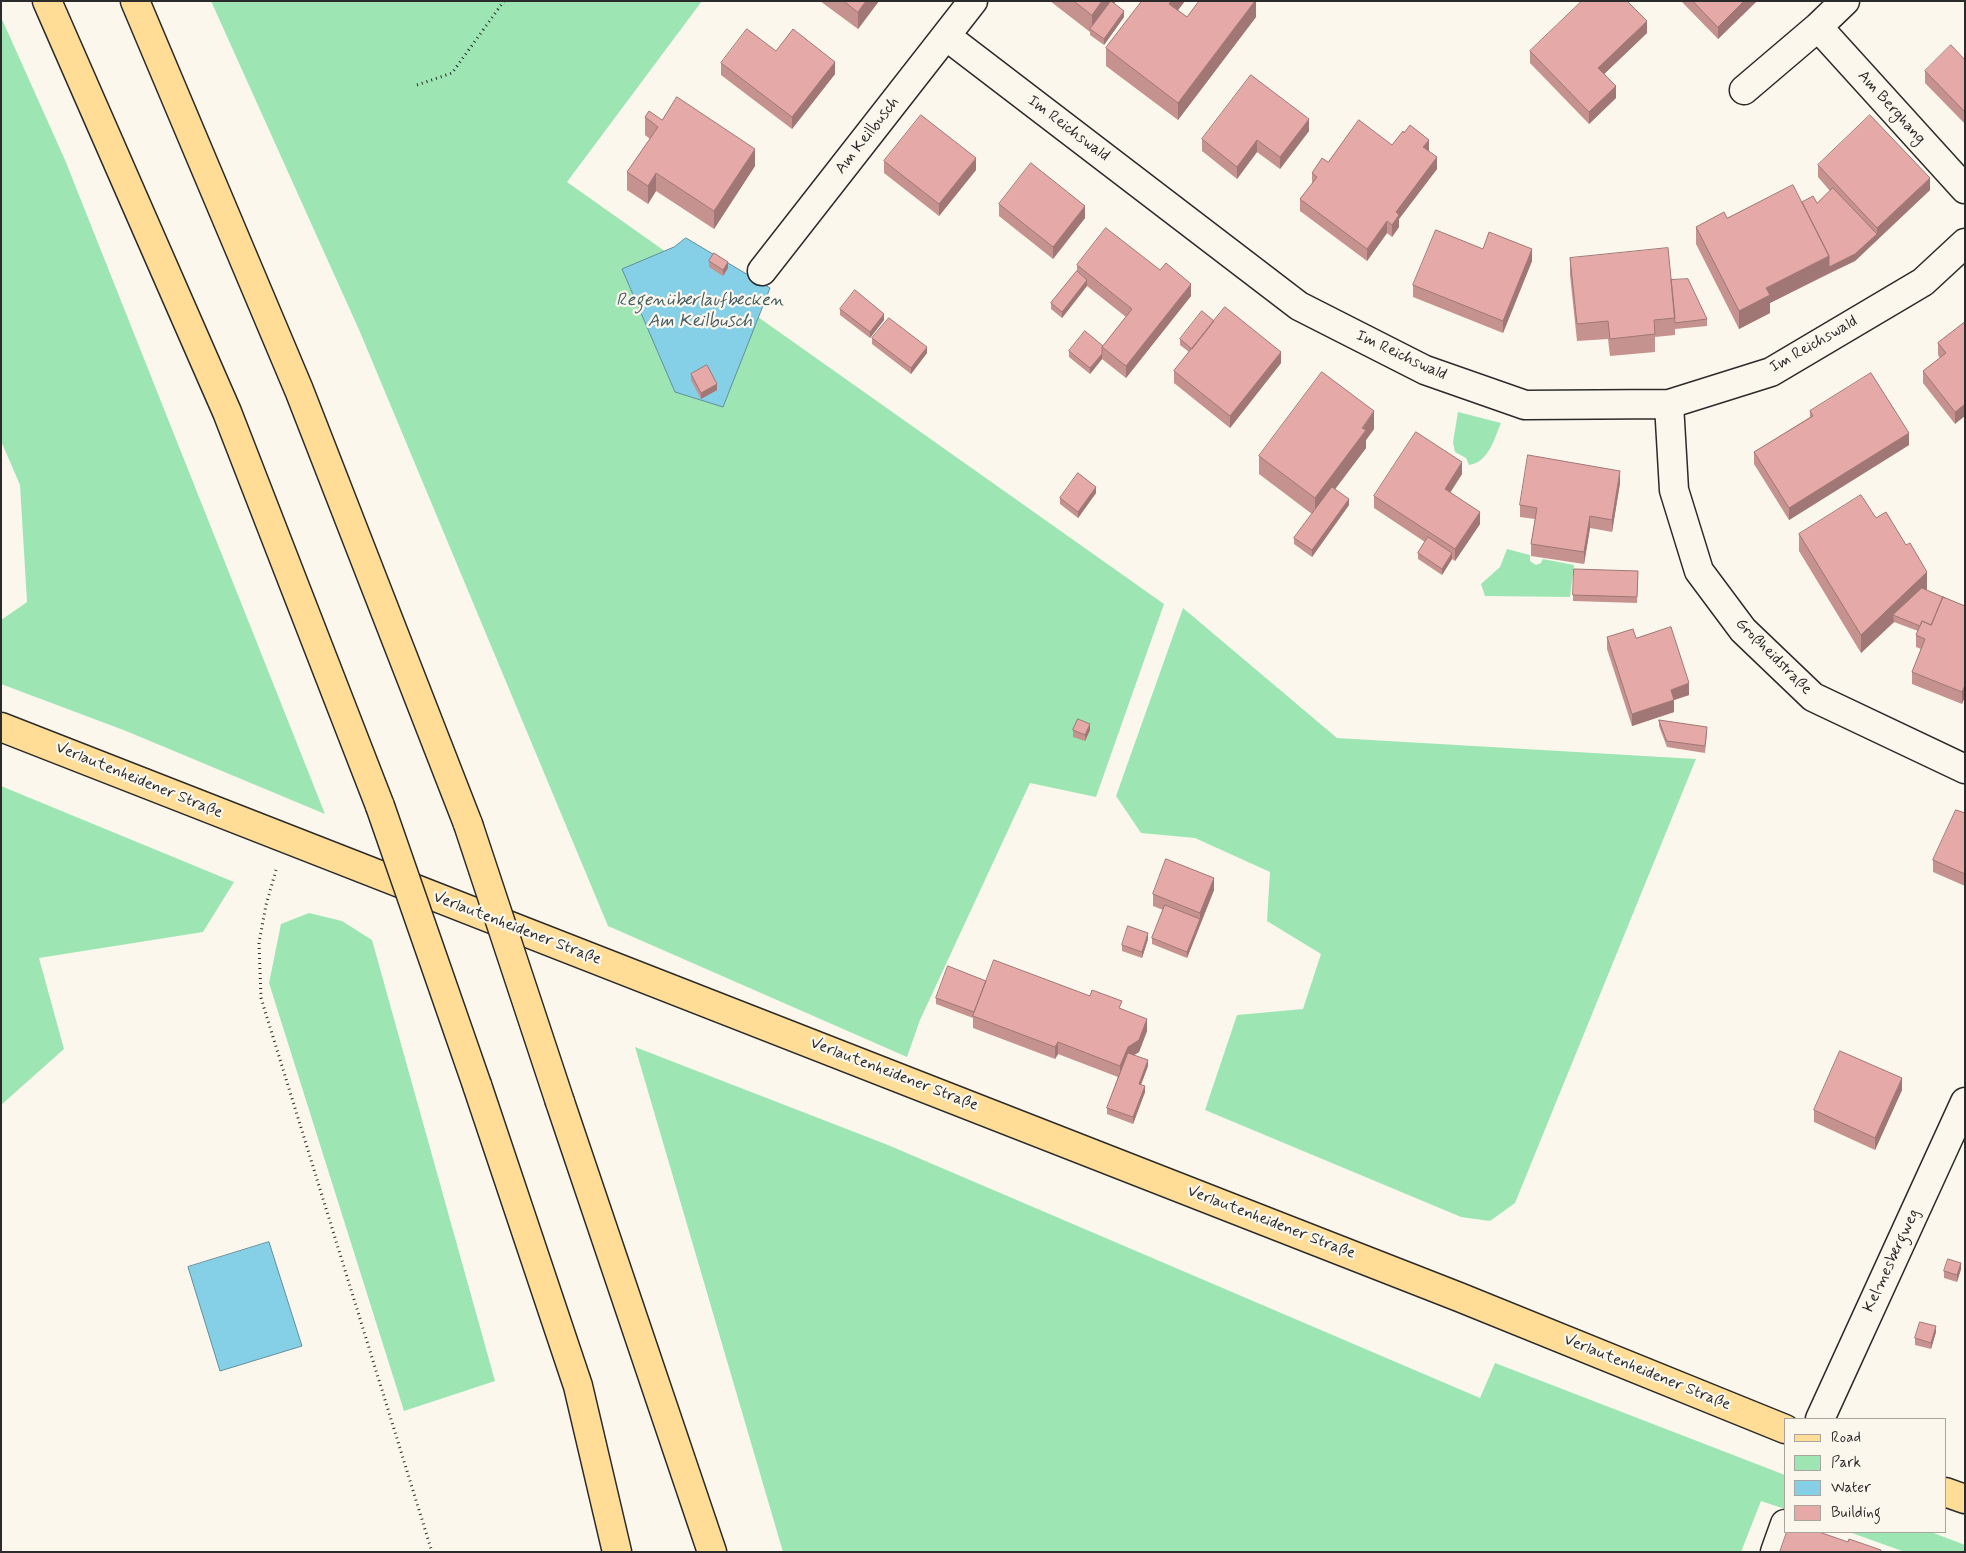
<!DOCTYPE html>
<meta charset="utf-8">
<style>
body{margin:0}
#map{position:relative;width:1966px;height:1553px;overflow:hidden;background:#fbf7ec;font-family:Mynerve,sans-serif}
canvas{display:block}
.frame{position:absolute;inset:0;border:2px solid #2b2b2b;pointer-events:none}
.legend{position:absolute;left:1784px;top:1418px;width:162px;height:115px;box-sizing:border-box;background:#fbf7ec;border:1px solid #a8a59f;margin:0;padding:6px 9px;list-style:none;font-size:15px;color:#2b2b2b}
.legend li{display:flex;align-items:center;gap:10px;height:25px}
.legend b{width:25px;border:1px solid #a8a59f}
</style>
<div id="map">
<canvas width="1966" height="1553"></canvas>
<div class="frame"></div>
<ul class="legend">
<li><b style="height:6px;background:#ffdd96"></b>Road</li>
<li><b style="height:14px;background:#9de6b4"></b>Park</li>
<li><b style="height:14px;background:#86d0e7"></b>Water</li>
<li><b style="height:14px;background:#e5aaa7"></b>Building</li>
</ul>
</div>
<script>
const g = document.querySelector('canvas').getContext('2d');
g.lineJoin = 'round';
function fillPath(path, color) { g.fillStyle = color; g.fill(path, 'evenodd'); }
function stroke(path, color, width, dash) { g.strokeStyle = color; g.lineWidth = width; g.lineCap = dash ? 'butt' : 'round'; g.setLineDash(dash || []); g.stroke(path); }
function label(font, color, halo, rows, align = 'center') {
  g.font = font + ' Mynerve,sans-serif'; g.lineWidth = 4.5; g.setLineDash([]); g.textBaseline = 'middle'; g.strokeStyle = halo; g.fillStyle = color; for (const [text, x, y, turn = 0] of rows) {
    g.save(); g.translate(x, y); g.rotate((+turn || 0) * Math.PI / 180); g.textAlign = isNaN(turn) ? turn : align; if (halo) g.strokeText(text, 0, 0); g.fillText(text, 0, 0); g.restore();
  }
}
const green = new Path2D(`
 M211,1H702L567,182L1164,604L1096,797L1030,783L920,1020L907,1057L608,926L360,332Z
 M1,17L65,160L325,814L126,731L1,684V620L27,602L20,485L1,441Z
 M1458,412L1501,423C1494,439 1489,462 1469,465L1466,458L1455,452L1453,442Z
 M1507,549L1530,555V561L1536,565L1541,563L1543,559L1574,565L1570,597L1485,596L1481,584L1500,567Z
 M1183,608L1337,738L1696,759L1515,1203L1490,1221L1461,1217L1205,1110L1237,1015L1303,1009L1321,954L1267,921L1270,872L1195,838L1141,833L1116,796Z
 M1,786L234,882L203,932L39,958L64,1049L1,1105Z
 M309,913L342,921L372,940L495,1381L404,1411L269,983L281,924Z
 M635,1047L888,1145L1480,1398L1495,1363L1785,1475V1509L1761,1501L1741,1552H783Z
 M1849,1532H1931L1965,1545V1552H1905Z`);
const water = new Path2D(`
 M686,238L770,288L723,407L675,392L622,269L674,247Z
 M269,1242L302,1346L220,1371L188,1267Z`);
const path = new Path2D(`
 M417,85L452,73L504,1
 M276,870L266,905L259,943L261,998L432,1552`);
const minor = new Path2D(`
 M1818,27L1965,189
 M946,36L1299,306L1425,370L1525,405L1669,404L1771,372L1923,282L1965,243
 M1744,90L1818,27L1845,1
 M762,271L973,1
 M1669,404L1674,490L1699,571L1743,630L1813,697L1965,769
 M1820,1419L1965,1102
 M1775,1552L1785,1524`);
const major = new Path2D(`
 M1,727L1459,1297L1785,1429
 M1945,1492L1965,1499`);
const highway = new Path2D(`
 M47,1L227,412L380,806
 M135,1L299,390L468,824
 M477,1085L578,1386L617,1552
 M560,1102L712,1552`);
const highwayBridge = new Path2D(`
 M380,806L477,1085
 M468,824L560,1102`);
const wall = new Path2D(`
 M820,1H879L858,29Z
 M1050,1H1116L1114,3L1124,17L1104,45L1090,35V32Z
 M1142,1H1185L1178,10L1187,17L1256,1V17L1178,120L1106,66V48Z
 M1681,1H1757L1718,39Z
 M1647,33L1604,74L1616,98L1589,124L1530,63V51Z
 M776,51L835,74L792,129L721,75V63Z
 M1965,60V124L1925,83V71Z
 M645,117L662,120L755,166L714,229L656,191L648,204L627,190V172L650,139L645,135Z
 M1309,131L1280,169L1257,152L1237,179L1202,151V139Z
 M1392,145L1429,151L1437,169L1399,219V227L1392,237L1387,233L1367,261L1300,211V199L1312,184V173L1328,162Z
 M884,161L976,170L939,216L884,173Z
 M1818,165L1930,190L1855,261L1770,303V313L1739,329L1696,244V227L1727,218L1802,202L1817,203L1830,191L1818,177Z
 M999,204L1085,218L1053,259L999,216Z
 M1483,249L1532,261L1503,333L1413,297V285Z
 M1570,258L1671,280L1707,319V326L1675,329V335L1655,337V352L1610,356L1608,339L1577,341L1570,275Z
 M709,261L728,268L723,276L709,267Z
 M1077,265L1191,296L1126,378L1102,359L1090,374L1069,357V351L1103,346L1126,317L1087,286L1062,318L1051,309V303L1077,271Z
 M840,309L884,320L870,338L840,315Z
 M1214,321L1281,363L1230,428L1174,383V371L1189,352L1180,345V339Z
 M1965,322L1955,424L1923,383V371L1940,358L1938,355V343Z
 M872,338L927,353L911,374L872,344Z
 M691,374L717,390L701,399L691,380Z
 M1810,411L1909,445L1789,520L1754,464V452L1810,417Z
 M1374,429L1366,440V448L1335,489L1349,505L1312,557L1294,544V538L1312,514L1259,474V456Z
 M1462,474L1450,492L1480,524L1455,561L1452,559L1442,575L1418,559V553L1425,542L1374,508V496Z
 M1620,483L1612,532L1590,528L1584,564L1531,556V544L1535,519L1520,517V505Z
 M1096,493L1078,518L1060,504V498Z
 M1876,518L1927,589V590L1965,606L1962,704L1912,684V672L1921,649L1916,647V635L1918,631L1894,622L1861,653L1799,551V534Z
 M1638,571L1637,603L1573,601V595Z
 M1607,637L1636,638L1689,695L1674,700V712L1632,726L1607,649Z
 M1659,720L1707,733L1705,753L1667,747L1659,726Z
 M1073,730H1090L1085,741L1073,737Z
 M1965,813V886L1933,872V860Z
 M1214,890L1187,958L1152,944V938L1163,910L1153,906V894Z
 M1148,939L1142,958L1122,951V945Z
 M986,981L1090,996L1122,1009L1147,1031L1139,1052L1134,1055L1148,1066L1141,1084L1145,1092L1133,1124L1107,1114V1108L1118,1077L1058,1054L1055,1059L973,1028V1018L936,1004V998Z
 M1902,1090L1875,1150L1814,1122V1110Z
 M1961,1269L1957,1282L1944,1278V1271Z
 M1936,1332L1931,1349L1915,1345V1338Z`);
const shadedWall = new Path2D(`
 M866,1H879L858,29V12Z
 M1102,1H1116L1093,31L1092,30V15Z
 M1171,1H1185L1169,22V4Z
 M1255,1H1256V17L1178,120V103Z
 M1744,1H1757L1718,39V27Z
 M1124,11V17L1104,45V39Z
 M1647,21V33L1598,80V68Z
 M835,62V74L792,129V117Z
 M1616,86V98L1589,124V112Z
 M1309,119V131L1280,169V157Z
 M1257,140V152L1237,179V167Z
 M1429,140V152L1423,147Z
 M755,149V166L714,229V211Z
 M1437,157V169L1399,219V227L1392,237V225L1396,212Z
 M976,158V170L939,216V204Z
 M656,173V191L648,204V186Z
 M1930,178V190L1855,261L1829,273V267L1877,234V228Z
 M1085,206V218L1053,259V247Z
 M1387,221V233L1367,261V249Z
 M1532,249V261L1503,333V321Z
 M1829,256V273L1770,303V313L1739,329V311L1766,288Z
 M728,262V268L723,276V270Z
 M1087,280V286L1062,318V312Z
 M1191,284V296L1126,378V366Z
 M884,314V320L870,338V332Z
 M927,347V353L911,374V368Z
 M1281,352V363L1230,428V416Z
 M1102,354V359L1090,374V368Z
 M717,384V390L701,399V393Z
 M1965,404V416L1955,424V412Z
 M1374,411V429L1366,440V448L1315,516V498Z
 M1909,433V445L1789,520V508Z
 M1462,462V474L1445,501V489Z
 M1620,471V483L1612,532V520Z
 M1096,487V493L1078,518V512Z
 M1349,499V505L1312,557V550Z
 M1480,512V524L1455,561V549Z
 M1590,516V528L1584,564V552Z
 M1452,553V559L1442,575V569Z
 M1927,572V589L1898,617L1893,615L1894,622L1861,653V635Z
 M1689,683V695L1674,700V712L1632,726V714L1671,690Z
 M1965,685V697L1962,704V692Z
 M1090,724V730L1085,741V735Z
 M1214,878V890L1187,958V952L1200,919V913Z
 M1148,933V939L1142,958V952Z
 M1147,1019V1031L1139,1052L1128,1059L1120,1078V1066L1128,1047Z
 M1058,1042V1054L1055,1059V1047Z
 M1148,1060V1066L1139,1090V1084Z
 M1902,1078V1090L1875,1150V1138Z
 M1145,1086V1092L1133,1124V1117Z
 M1961,1263V1269L1957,1282V1275Z
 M1936,1326V1332L1931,1349V1343Z`);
const building = new Path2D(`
 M844,1H866L858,12Z
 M1074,1H1102L1092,15Z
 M1111,1L1124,11L1104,39L1090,29Z
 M1142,1H1171L1169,4L1187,17L1199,1H1255L1178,103L1106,48Z
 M1582,1H1627L1647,21L1598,68L1616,86L1589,112L1530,51Z
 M1693,1H1744L1718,27Z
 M747,29L776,51L793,29L835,62L792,117L721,63Z
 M1951,45L1965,60V112L1925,71Z
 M1251,75L1309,119L1280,157L1257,140L1237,167L1202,139Z
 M677,97L755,149L714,211L656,173L648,186L627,172L658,127L645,117L649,111L662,120Z
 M921,115L976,158L939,204L884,161Z
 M1870,115L1930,178L1877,228L1818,165Z
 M1359,120L1392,145L1403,131L1404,133L1410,125L1429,140L1423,147L1437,157L1396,212L1399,215L1392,225L1387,221L1367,249L1300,199L1317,177L1312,173L1322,158L1328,162Z
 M1031,163L1085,206L1053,247L999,204Z
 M1793,185L1829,256L1766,288L1770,295L1739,311L1696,227L1724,212L1727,218Z
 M1833,188L1877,234L1855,254L1829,267V256L1802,202L1813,196L1817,203Z
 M1106,228L1160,270L1166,263L1191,284L1126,366L1102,347L1132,309L1077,265Z
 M1436,230L1483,249L1489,232L1532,249L1503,321L1413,285Z
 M1668,248L1675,318L1654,320L1655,334L1610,339L1608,321L1577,324L1570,258Z
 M714,253L728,262L723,270L709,261Z
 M1077,271L1087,280L1062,312L1051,303Z
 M1688,279L1707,319L1675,323L1671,280Z
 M855,290L884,314L870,332L840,309Z
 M1225,307L1281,352L1230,416L1174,371Z
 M1202,311L1214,321L1192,349L1180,339Z
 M889,318L927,347L911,368L872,338Z
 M1965,322V404L1955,412L1923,371L1946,353L1938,343Z
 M1085,331L1103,346L1102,347V354L1090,368L1069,351Z
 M707,365L717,384L701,393L691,374Z
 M1322,372L1374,411L1362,428L1366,430L1315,498L1259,456Z
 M1871,373L1909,433L1789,508L1754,452L1813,416L1810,411Z
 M1416,432L1462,462L1445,489L1480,512L1455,549L1374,496Z
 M1528,455L1620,471L1612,520L1590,516L1584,552L1531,544L1537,508L1520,505Z
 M1078,473L1096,487L1078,512L1060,498Z
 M1332,487L1349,499L1312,550L1294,538Z
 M1861,495L1876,518L1886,512L1906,545L1910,543L1927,572L1861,635L1799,534Z
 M1428,537L1452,553L1442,569L1418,553Z
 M1574,569L1638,571L1637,597L1573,595Z
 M1922,588L1945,598L1943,597L1931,625L1922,621L1920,626L1893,615Z
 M1943,597L1965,606V685L1962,692L1912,672L1925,639L1916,635L1922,621L1931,625Z
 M1671,627L1689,683L1671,690L1674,700L1632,714L1607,637L1633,629L1636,638Z
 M1078,719L1090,724L1085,735L1073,730Z
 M1659,720L1707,727L1705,746L1667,741Z
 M1956,810L1965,813V874L1933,860Z
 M1166,859L1214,878L1200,913L1153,894Z
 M1165,905L1200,919L1187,952L1152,938Z
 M1128,926L1148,933L1142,952L1122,945Z
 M994,960L1090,996L1092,990L1122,1001L1119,1008L1147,1019L1139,1040L1128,1047L1120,1066L1058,1042L1055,1047L973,1016Z
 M948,966L986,981L974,1012L936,998Z
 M1840,1051L1902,1078L1875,1138L1814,1110Z
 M1128,1053L1148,1060L1139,1084L1145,1086L1133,1117L1107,1108Z
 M1948,1259L1961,1263L1957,1275L1944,1271Z
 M1920,1322L1936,1326L1931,1343L1915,1338Z
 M1787,1532H1819L1848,1542L1849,1539L1881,1550V1552H1780Z`);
const streetNames = [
 ["Am Berghang",1891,108,48],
 ["Im Reichswald",1068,129,37],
 ["Am Keilbusch",868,136,-52],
 ["Im Reichswald",1814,345,-30],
 ["Im Reichswald",1401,356,25],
 ["Großheidstraße",1773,657,45],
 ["Verlautenheidener Straße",139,781,22],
 ["Verlautenheidener Straße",517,929,21],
 ["Verlautenheidener Straße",894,1075,21],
 ["Verlautenheidener Straße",1271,1223,21],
 ["Kelmesbergweg",1892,1261,-65],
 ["Verlautenheidener Straße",1647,1373,22]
];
const waterNames = [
 ["Regenüberlaufbecken",700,301],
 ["Am Keilbusch",700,322]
];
fillPath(green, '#9de6b4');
fillPath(water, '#86d0e7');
stroke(water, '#628e9c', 1);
stroke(minor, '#2b2b2b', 31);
stroke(major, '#2b2b2b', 31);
stroke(highway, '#2b2b2b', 31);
stroke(path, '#2b2b2b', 3, [1, 4]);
stroke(minor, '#fbf7ec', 28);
stroke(major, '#ffdd96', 28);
stroke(highway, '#ffdd96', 28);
stroke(highwayBridge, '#2b2b2b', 31, []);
stroke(highwayBridge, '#ffdd96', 28);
fillPath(wall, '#c59290');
fillPath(shadedWall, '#a07775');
fillPath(building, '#e5aaa7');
stroke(building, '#a07775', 1);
label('16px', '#2b2b2b', '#fbf7ec', streetNames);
label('italic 18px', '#465d63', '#fbf7ec', waterNames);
</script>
